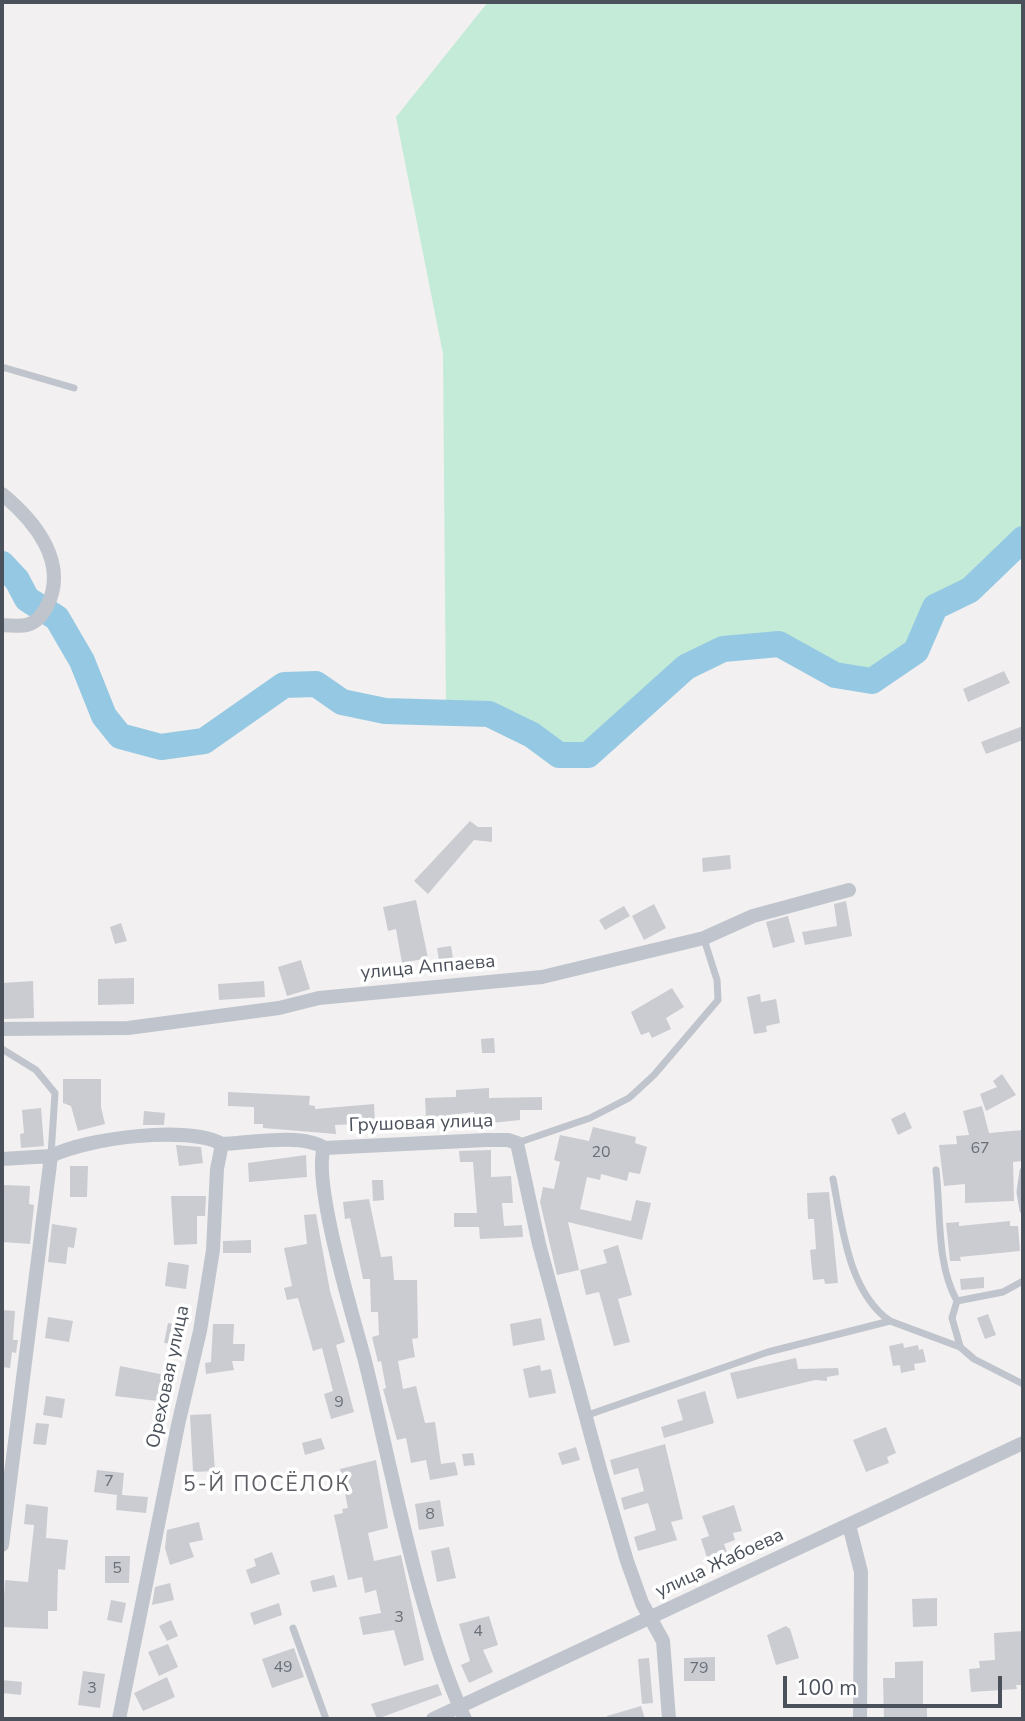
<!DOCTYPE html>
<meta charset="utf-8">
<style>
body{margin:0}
#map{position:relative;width:1025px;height:1721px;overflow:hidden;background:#f2f0f0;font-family:"Nunito Sans",sans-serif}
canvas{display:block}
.frame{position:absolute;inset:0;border:4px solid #4a515b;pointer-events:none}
.scale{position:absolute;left:783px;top:1676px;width:219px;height:32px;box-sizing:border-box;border:4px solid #4a515b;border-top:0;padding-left:9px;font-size:21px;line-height:24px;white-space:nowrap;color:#4a515b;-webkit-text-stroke:5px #fff;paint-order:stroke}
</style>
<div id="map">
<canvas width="1025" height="1721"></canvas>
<div class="frame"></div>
<div class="scale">100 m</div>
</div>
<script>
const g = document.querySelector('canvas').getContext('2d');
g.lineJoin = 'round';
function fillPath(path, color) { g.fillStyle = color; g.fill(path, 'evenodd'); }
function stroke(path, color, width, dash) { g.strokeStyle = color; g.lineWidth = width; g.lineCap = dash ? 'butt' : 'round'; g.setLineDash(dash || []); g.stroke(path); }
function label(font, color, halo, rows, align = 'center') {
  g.font = font + ' "Nunito Sans",sans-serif'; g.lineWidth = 7; g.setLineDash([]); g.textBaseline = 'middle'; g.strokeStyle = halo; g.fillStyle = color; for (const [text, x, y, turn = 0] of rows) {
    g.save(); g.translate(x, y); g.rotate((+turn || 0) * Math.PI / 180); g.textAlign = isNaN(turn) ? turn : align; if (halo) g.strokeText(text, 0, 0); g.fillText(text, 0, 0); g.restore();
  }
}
const green = new Path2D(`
 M488,2H1023V539L970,590L935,607L916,651L872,681L835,675L779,644L723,649L686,667L588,755H559L532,735L489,714L446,711L443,354L396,117Z`);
const river = new Path2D(`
 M2,564L17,580L27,599L57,618L82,661L104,716L120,736L161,747L204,741L284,685L316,684L342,702L385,711L489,714L532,735L559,755H588L686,667L723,649L779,644L835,675L872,681L916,651L935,607L970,590L1023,539`);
const building = new Path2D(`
 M1004,671L1010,683L968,702L963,689Z
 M1023,726V740L986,754L981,742Z
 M470,821L478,827H492V842L474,840L428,894L414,881Z
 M730,855L731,869L703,872L702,858Z
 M416,900L428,958L402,963L396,929L388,931L383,907Z
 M846,901L852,936L805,945L802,932L837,926L834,904Z
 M654,904L666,928L644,940L632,916Z
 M624,906L630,916L605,930L599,920Z
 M788,916L795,942L773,948L766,922Z
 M121,923L127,941L115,944L110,927Z
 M451,946L455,971L441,973L437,948Z
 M301,960L310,989L287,996L278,967Z
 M134,978V1004L98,1005V979Z
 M33,981L34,1018L2,1019V983Z
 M264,981L265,997L219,1000L218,984Z
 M672,988L684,1007L666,1018L671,1029L652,1038L649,1032L641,1035L631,1012Z
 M760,994L761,1002L776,999L780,1023L766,1026L767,1032L754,1034L747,997Z
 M494,1038L495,1053H482L481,1039Z
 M1002,1074L1016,1095L986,1111L980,1094L997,1087L993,1081Z
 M63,1079H101V1107L105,1124L78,1131L71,1106L63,1103Z
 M489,1088V1098L542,1097V1110H520V1120L491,1123L475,1124L474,1112L426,1118L425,1098L456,1097V1090Z
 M228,1092L310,1096L309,1105L315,1106V1109L374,1104L375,1123L335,1125L336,1134L263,1128V1124H254V1107L228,1106Z
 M982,1106L989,1133L1023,1130V1161L1013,1162L1014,1201L965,1203V1184L944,1186L939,1145L957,1144L956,1136L969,1135L963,1111Z
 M41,1108L44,1146L21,1148L20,1134L24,1133L22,1110Z
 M144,1111L165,1113L164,1125H143Z
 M905,1112L912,1128L898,1135L891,1119Z
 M593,1127L636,1137L635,1143L647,1147L640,1174L629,1172L627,1181L601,1174L600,1180L587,1177L580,1209L631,1221L636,1200L651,1203L642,1240L568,1222L579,1270L557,1275L540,1202L543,1187L554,1189L560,1162L554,1160L560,1135L589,1141Z
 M176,1145L201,1147L203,1163L179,1166Z
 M491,1150V1177L511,1176L513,1203H502L504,1226L522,1225L523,1237L480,1239L479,1227H454V1213H477L473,1162H460L459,1151Z
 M306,1155L307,1177L249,1182L248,1163Z
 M70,1166H88L87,1197H70Z
 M372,1180H383L384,1200L373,1201Z
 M2,1185L30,1186L29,1204L34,1205L30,1244L2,1242Z
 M829,1192L838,1283L825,1284L824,1279L813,1280L810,1250L816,1249L814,1219H808L807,1193Z
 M171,1196H206L205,1216H197V1244L174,1245Z
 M369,1199L381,1257L392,1256L394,1280H417L418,1338L412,1339L415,1357L398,1361L403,1389L416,1386L425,1423L435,1422L441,1464L455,1462L458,1475L430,1480L426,1460L411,1463L406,1438L397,1440L383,1389L386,1388L381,1361L378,1362L372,1337L379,1335L378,1312H371L370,1279H363L350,1218L345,1219L343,1202Z
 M316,1214L330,1291L345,1342L336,1345L354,1412L331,1419L324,1394L333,1391L322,1348L313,1351L298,1298L287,1300L284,1288L292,1286L284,1248L307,1244L304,1215Z
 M1010,1221V1226H1018L1020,1251L960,1257L961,1261H950L946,1223L959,1222V1226Z
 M52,1224L77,1228L74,1248L68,1247L66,1264L48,1262Z
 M251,1240V1253H223V1241Z
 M618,1245L632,1295L618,1299L630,1342L614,1346L599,1292L586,1295L580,1270L607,1263L603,1250Z
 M168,1262L189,1265L186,1289L165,1286Z
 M984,1277V1288L961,1290L960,1279Z
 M2,1310L15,1311L13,1340H18L16,1353L12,1352L10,1368L2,1367Z
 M988,1314L996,1335L985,1339L977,1318Z
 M48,1317L73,1321L69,1342L45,1338Z
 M541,1318L545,1340L513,1346L510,1324Z
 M168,1323L186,1326L183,1345L164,1343Z
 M213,1324H234L233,1344H245L244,1361H232L234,1370L206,1374L205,1363L211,1362Z
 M903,1343L904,1348L918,1345L919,1350L923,1349L926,1362L914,1364L915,1370L901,1373L900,1365L893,1366L889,1346Z
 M796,1358L798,1369L838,1368L839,1375L827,1377V1381L815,1380L737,1399L730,1373Z
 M540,1365L541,1371L551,1369L556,1393L529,1398L523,1369Z
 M120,1366L170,1376L166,1402L115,1396Z
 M705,1391L714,1423L664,1438L661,1427L683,1420L677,1400Z
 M46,1396L65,1399L62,1418L43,1415Z
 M211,1414L215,1471L193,1472L190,1415Z
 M36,1423L49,1424L46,1445L33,1444Z
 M886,1427L896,1453L887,1457L889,1463L866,1472L853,1440Z
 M321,1438L325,1449L305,1455L302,1443Z
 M665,1444L683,1519L671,1522L677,1540L638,1551L634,1537L656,1530L648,1503L624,1510L621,1498L644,1491L638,1468L614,1475L610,1460Z
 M576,1447L580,1460L562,1465L558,1453Z
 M473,1453L475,1465L464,1466L462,1454Z
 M376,1460L388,1528L368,1533L374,1561L401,1555L424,1660L404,1666L394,1630L363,1635L359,1617L381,1613L376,1590L365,1593L362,1577L348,1580L334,1515L343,1513L342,1509L348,1508L340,1469Z
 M97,1470L124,1473L122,1495L148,1497L146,1513L116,1510L117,1495L94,1492Z
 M440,1500L444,1526L419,1530L415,1504Z
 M26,1504L48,1507L46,1538L68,1540L65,1570L58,1569L57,1611H48V1629L2,1627L5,1580L28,1582L34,1525L24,1524Z
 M734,1505L742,1531L733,1533L735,1540L724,1544L731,1564L711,1570L701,1539L709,1536L702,1516Z
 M199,1522L203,1540L189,1543L194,1557L170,1565L165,1548L167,1530Z
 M449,1547L456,1578L437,1582L431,1551Z
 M272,1552L280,1574L251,1584L246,1570L256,1566L254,1559Z
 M105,1556H130L129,1583H105Z
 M334,1575L337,1587L313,1592L310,1581Z
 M170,1583L174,1600L152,1605L155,1587Z
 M937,1598V1626L913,1627L912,1599Z
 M111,1600L126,1603L122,1623L107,1620Z
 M279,1603L282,1615L254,1625L250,1613Z
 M489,1616L498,1645L483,1650L493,1672L469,1683L461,1665L470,1661L459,1624Z
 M171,1620L178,1636L167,1641L159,1626Z
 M786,1626L790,1629L799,1658L776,1665L767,1635Z
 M1023,1631V1685H1016L1017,1689L971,1692L969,1669L980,1668L979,1661L995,1660L994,1633Z
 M168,1644L178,1667L159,1676L148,1652Z
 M294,1648L304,1677L272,1688L262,1659Z
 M715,1657V1681H684V1658Z
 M649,1658L653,1703L642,1704L638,1659Z
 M923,1661V1706H927V1719H884L883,1678H895V1662Z
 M83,1671L105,1674L100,1708L78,1705Z
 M167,1677L175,1697L143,1711L134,1693Z
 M2,1680L22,1682L21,1695L2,1693Z
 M438,1684L442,1695L377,1719L371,1704Z
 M641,1706L645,1719H607V1716Z`);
const lane = new Path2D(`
 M2,367L74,388
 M2,1049L36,1070L55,1093L51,1155
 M517,1143L590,1118L629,1098L654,1075L718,1000L717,980L704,939
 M936,1170C941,1212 936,1264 957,1301L952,1318L960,1346
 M1023,1171L1020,1192L1023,1210
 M833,1179C842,1225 848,1292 890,1321
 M957,1301L1003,1292L1023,1281
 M585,1416L768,1352L890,1321L960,1347L974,1359L1023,1384
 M293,1628L326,1719`);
const street = new Path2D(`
 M2,494C35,521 69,563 47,606C36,628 23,627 2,625
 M2,1029L128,1028L279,1008L319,998L542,977L704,938L753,916L849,890
 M324,1148L486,1140H508L517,1143L539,1244L600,1469L627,1561L642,1603L663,1641L669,1719
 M324,1148C312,1182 354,1319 365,1361C394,1477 416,1610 465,1719
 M2,1159L51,1156
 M849,1525L861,1572L860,1719
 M2,1545L51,1156C87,1138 187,1125 222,1144
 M119,1719L178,1425L200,1331L213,1250L217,1169L222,1144C249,1143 303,1133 324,1148
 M433,1719L1023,1443`);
const numberNames = [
 ["67",980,1149],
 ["20",601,1153],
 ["9",339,1403],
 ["7",109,1482],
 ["8",430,1515],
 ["5",117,1569],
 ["3",399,1618],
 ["4",478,1632],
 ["49",283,1668],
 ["79",699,1669],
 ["3",92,1689]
];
const streetNames = [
 ["улица Аппаева",428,968,-5],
 ["Грушовая улица",421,1124,-2],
 ["Ореховая улица",169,1377,-78],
 ["улица Жабоева",720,1564,-25]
];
const neighbourhoodNames = [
 ["5-Й ПОСЁЛОК",267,1486]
];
fillPath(green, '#c3ebd8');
stroke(river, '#95c8e3', 26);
fillPath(building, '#cbccd2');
stroke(lane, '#c0c5cd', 7);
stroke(street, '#c0c5cd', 14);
label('16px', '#6a7079', null, numberNames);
label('19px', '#4a515b', '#fff', streetNames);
g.letterSpacing = '2px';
label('21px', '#5d5f64', '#fff', neighbourhoodNames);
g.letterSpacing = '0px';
</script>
